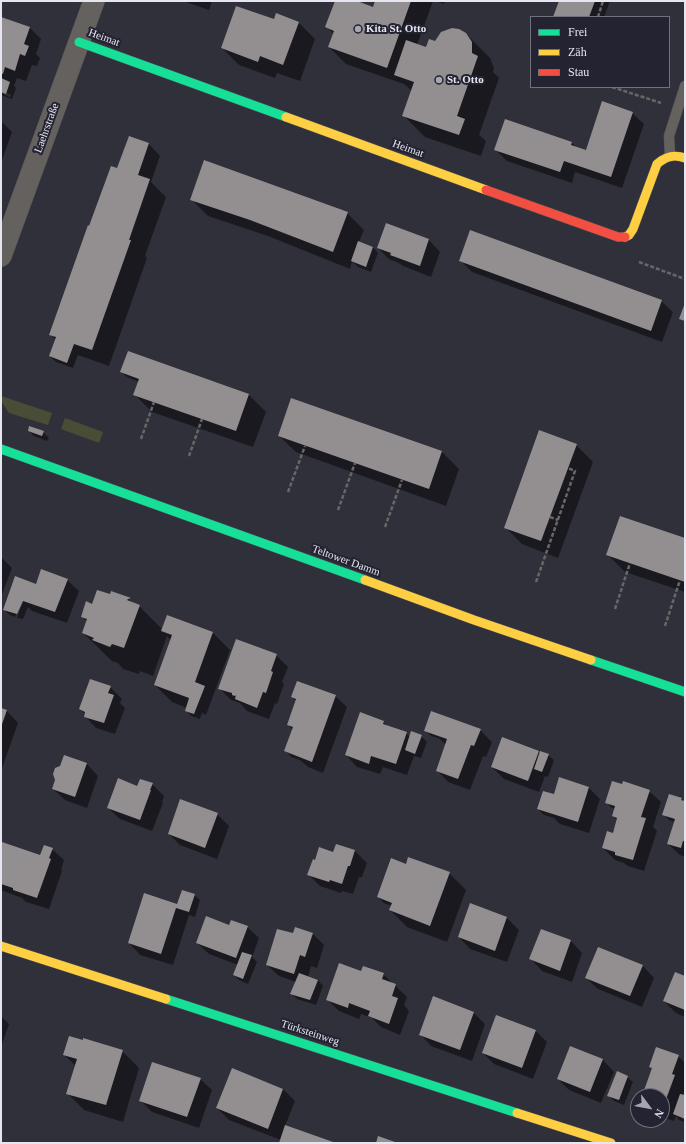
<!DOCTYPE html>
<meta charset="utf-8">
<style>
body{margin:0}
#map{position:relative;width:686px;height:1144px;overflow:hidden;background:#30303a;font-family:"Times New Roman",serif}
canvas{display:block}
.frame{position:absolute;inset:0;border:2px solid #e5e6f0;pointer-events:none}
.legend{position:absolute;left:530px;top:16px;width:140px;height:72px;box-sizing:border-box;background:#232332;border:1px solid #71717e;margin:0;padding:5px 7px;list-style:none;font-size:12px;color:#e5e6f0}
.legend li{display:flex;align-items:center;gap:8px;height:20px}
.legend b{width:20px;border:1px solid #71717e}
.north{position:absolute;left:630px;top:1088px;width:40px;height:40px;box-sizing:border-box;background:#232332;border:1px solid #71717e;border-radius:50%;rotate:122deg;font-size:11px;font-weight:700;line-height:16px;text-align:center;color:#e5e6f0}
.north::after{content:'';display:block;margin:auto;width:14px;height:18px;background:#a6a6b0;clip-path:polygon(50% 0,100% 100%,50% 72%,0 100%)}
</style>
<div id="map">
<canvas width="686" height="1144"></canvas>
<div class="frame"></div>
<ul class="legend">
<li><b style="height:5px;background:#16e098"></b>Frei</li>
<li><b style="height:5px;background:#ffcf43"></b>Zäh</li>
<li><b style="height:5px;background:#f24e42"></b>Stau</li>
</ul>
<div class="north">N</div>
</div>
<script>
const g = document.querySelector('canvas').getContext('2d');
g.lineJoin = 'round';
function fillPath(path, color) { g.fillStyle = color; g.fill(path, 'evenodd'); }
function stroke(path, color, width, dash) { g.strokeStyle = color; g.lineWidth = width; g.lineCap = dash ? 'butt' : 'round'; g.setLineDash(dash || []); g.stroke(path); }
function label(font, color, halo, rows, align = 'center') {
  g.font = font + ' "Times New Roman",serif'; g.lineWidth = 4; g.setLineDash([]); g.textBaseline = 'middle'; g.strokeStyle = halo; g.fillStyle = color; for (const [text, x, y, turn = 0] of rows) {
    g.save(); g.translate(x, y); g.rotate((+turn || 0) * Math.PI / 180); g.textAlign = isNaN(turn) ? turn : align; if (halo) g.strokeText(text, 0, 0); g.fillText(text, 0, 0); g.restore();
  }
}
const green = new Path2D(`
 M1,396L52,413L48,425L9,413L1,401Z
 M65,418L103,432L99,443L61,429Z`);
const shadow = new Path2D(`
 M183,1H212L209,10Z
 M336,1H354L374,8L376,1H433L417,45L426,49L435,42L468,36L490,58L494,68L493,72L499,78L479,135L486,141L481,156L425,137L403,115L412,91L404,84L346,64L329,47L334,34L327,27Z
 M435,1H445L444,4Z
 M560,1H610L604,17H554Z
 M1,18L30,28L41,39L36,54L40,58L37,66L32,65L26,81L17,78L14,86L16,88L12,99L1,95V93L10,97L11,95L1,91Z
 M275,20L298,22L315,39L300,81L277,73L275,78L239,65L222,48Z
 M632,113L644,124L622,188L575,172L572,183L507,161L495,149L571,142L577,148L586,151Z
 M1,121L12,132L1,163Z
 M130,137L149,144L160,156L151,182L166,197L145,256L147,258L109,366L78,355L73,368L56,362L50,356L56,340L50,334L90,227L118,169Z
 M191,199L347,213L364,230L359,242L373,247L378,253L371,272L358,267L352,261L350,269L268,236L208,216Z
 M386,225L429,240L440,252L431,277L403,266L399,263L389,259L378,248Z
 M460,260L661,301L673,312L662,342L472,272Z
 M121,372L249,395L266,412L253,447L152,412L135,395L139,382L127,377Z
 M292,399L442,452L459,469L446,506L296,452L279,436Z
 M29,431L43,432L49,438L47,441L34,436Z
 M576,445L593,462L558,558L522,544L505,527Z
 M685,539V592L625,572L608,555Z
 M1,557L12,568L1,597Z
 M42,571L67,580L79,591L67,623L32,611L28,607L23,619L17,618L23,602L22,600L15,617L10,615L4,610L15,578L36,585Z
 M111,596L127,598L133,603L139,606L162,629L167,616L213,633L230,650L206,715L202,713L200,719L191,716L186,710L187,708L172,702L155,685L171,641L167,636L153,676L140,671L139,674L123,669L118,663L112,661L83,633L87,621L82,616L93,605Z
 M276,655L288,667L282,682L284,684L277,704L275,703L269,719L247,711L240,703L231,700L219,688Z
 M110,687L122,699L120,703L125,708L115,734L96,728L85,716L86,715L80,709Z
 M335,696L347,707L323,773L308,767L300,760L291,757L286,751L293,730L288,725L297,702L292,697Z
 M1,709L7,711L18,723L1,771Z
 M383,722L389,728L406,733L410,737L421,736L427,742L421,758L414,756L407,775L383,767L380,774L357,767L346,755Z
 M425,730H480L492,742L486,757L483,756L470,790L448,782L437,770L446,745L440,739L431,736Z
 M538,751L540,753L548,755L554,760L548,777L545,776L539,792L504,779L492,767Z
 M87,764L98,776L87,808L65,800L53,789Z
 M152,784L164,796L162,802L163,803L152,831L120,819L108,808L138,787Z
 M589,788L600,799L589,833L560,824L554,818L544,815L538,809Z
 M649,791L661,802L653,827L657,831L644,871L628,866L624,863L615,860L603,848L613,834L618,821L613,816L615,809L612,808L606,802Z
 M681,799L685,802V857L680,855L668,844L675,822L669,820L664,815Z
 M217,814L229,826L217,859L180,845L169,834Z
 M336,845L355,851L367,863L362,877H359L353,894L342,891L341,893L320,886L308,874L316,861L333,853Z
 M1,849L41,856L52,849L64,860L61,870L62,871L49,909L26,902L22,898L1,890Z
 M406,865L449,873L466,890L447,942L407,927L390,910L392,906L384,903L378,897Z
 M194,895L200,900L195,917L189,915L173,965L140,955L129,943L178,905Z
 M471,905L507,918L519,930L507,962L470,949L459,937Z
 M230,926L247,927L259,938L252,957L257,962L248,984L239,980L234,975L238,965L209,954L197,943Z
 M295,928L313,934L324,945L317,968L311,966L308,977L318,980L323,986L316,1005L297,999L292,994L296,982L279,976L267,965L294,935Z
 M541,930L571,941L582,953L572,982L542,971L531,959Z
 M598,948L643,966L654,978L642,1007L598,989L586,978Z
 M361,973L383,974L407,997L404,1005L409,1011L400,1035L381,1027L372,1018L361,1014L359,1019L339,1011L327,999Z
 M685,977V1017L676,1013L664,1001Z
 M434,998L474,1013L485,1024L472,1061L431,1046L420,1034Z
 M1,1016L9,1024L1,1047Z
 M536,1031L547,1042L533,1079L494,1064L483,1053Z
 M571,1047L603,1060L614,1072L601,1103L569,1090L558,1079Z
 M122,1051L139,1068L123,1122L84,1110L67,1093L76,1066L64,1055Z
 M678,1056L685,1063L684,1085L685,1090L683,1096H685V1122L679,1120L676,1116L674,1121L662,1117V1096H643L653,1069L650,1066Z
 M232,1069L283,1089L295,1101L285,1126L334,1143H280L281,1140L229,1120L217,1108Z
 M627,1077L633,1082L624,1105L614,1101L609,1096Z
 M200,1079L212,1090L199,1128L152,1112L141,1101Z`);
const building = new Path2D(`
 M335,1H357L373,7L375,1H411L387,68L328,47L334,31L325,27Z
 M559,1H595L589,17H553Z
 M236,6L274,19L276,13L299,22L283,65L260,56L258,62L221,48Z
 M1,17L30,27L24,44L29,46L25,56L20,54L15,71L5,67L3,74L1,73Z
 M452,28L459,29L466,33L472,42V53L478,56L457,116L465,119L459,135L402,116L414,82L394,75L406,40L426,47L429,39L435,41L441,32Z
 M1,78L10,82L6,94L1,92Z
 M602,101L633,112L611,177L564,161L560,172L494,150L505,119L572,142L571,145L586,150Z
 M129,136L149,143L138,175L150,179L129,240H131L92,350L74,344L67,363L49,356L56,337L49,335L88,225L89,226L111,166L117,168Z
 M204,160L348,212L333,252L250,220L190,200Z
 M386,223L429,239L420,266L390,255L391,253L377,248Z
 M470,230L662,300L651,331L459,261Z
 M358,241L373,247L366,267L351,261Z
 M685,303V321L679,319Z
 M128,351L249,394L236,431L133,395L139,379L120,372Z
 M291,398L442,451L429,489L278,436Z
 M29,426L44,431L42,436L28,431Z
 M539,430L577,444L541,541L504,528Z
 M620,516L685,538V582L606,555Z
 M41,569L68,579L55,612L23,601L17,614L3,610L15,576L36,584Z
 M97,590L110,594L111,591L131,598L128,599L127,600L140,605L124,648L112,644L110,647L92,640L94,638L82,633L87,619L81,617L86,601L92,604Z
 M167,615L213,632L195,682L205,686L194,714L185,711L189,698L154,685L172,635L161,631Z
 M236,639L277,654L271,671L273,672L266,693L263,692L257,708L235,699L236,695L235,696L232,695V693L218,689Z
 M90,679L111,686L108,693L114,695L104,723L84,717L85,712L79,709Z
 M297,681L336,695L312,762L284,751L293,727L287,725L296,699L291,697Z
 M1,708L7,710L1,727Z
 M431,711L481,729L474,746L471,745L458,779L436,771L447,739L424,731Z
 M360,712L384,721L383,724L407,732L396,764L371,756L369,764L345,755Z
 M411,731L422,735L415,754L405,750Z
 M502,737L539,751L528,781L491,767Z
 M540,751L549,754L542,772L534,769Z
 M64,755L87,763L75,797L52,789L55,780L53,774L55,768L60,766Z
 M559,777L589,787L578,822L537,809L543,791L554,794Z
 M118,778L137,786L140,779L153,783L150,790H151L140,820L107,808Z
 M612,781L622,784L623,781L650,790L641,817L646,818L633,860L615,855V852L602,848L607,831L613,833L617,818L612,816L615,806L605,803Z
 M669,794L682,798L681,800L685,801V841H683L681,848L667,844L675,819L662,815Z
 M180,799L218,813L205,848L168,834Z
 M2,842L40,855L44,845L53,848L49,858L51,859L37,898L13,890V888L1,884V846Z
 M336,844L355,850L350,866H348L342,884L330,880L329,882L307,875L313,859L315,860L319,847L333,852Z
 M408,857L450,872L430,926L389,910L392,903L377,897L391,858L406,864Z
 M182,890L195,894L189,912L176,908L161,954L128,943L144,893L177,904Z
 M470,903L507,917L495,951L458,937Z
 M206,916L229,925L231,920L248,926L236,958L196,943Z
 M295,927L313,933L305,957L300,955L294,974L266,965L277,929L293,933Z
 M541,929L571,940L560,971L529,959Z
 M598,947L643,965L630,996L585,978Z
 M242,952L252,955L243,979L233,975Z
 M339,963L361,971L363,966L384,973L382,979L396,984L392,996L398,998L389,1024L368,1016L370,1011L349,1003L348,1008L326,1000Z
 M675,972L685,976V1010L663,1001Z
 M299,973L318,980L310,1000L290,994Z
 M433,996L474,1012L460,1050L419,1035Z
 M496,1015L536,1030L522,1068L482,1053Z
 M69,1036L83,1040V1038L123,1050L106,1105L66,1094L77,1059L63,1055Z
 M570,1046L603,1059L590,1092L557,1079Z
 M656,1047L679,1055L672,1074L675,1075L662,1110V1096H642L652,1068L649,1067Z
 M152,1062L201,1078L187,1117L139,1101Z
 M232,1068L283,1089L268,1129L216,1108Z
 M617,1071L628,1076L619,1100L607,1096Z
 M680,1094L685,1095V1119L673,1114Z
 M285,1125L336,1143H279Z
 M378,1136L398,1143H376Z`);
const path = new Path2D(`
 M598,17L603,1
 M612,87L661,103
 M639,262L685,279
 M141,439L154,402
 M189,456L202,419
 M288,492L305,446
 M338,510L355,463
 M550,517L558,520
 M385,527L402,480
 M536,582L575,471L568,468
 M615,609L630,563
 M665,626L680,580`);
const lane = new Path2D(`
 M670,156L669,136L685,86`);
const street = new Path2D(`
 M1,256L94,1`);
const fast = new Path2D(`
 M79,42L286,117
 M1,449L365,580
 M591,660L685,692
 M166,999L517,1113`);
const slow = new Path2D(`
 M286,117L486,190
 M625,237L629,235L633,229L657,164C666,156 674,154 685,158
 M365,580L474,620L591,660
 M1,946L166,999
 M517,1113L611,1143`);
const jam = new Path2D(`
 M486,190L618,237H625`);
const markers = [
 [358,29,4,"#a6a6b0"],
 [439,80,4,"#a6a6b0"]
];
const poiNames = [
 ["Kita St. Otto",366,29],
 ["St. Otto",447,80]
];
const streetNames = [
 ["Heimat",104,38,20],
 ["Laehrstraße",47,128,-70],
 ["Heimat",408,149,20],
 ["Teltower Damm",346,561,20],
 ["Türksteinweg",310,1033,18]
];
fillPath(green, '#4a4d36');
fillPath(shadow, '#0007');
fillPath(building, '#938f91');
stroke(lane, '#4e4e56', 11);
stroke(street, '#4e4e56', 22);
stroke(fast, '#4e4e56', 10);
stroke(slow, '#4e4e56', 10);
stroke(jam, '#4e4e56', 10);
stroke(path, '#676768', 2.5, [4, 2]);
stroke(lane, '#64615e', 10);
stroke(street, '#64615e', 21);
stroke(fast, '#16e098', 9);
stroke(slow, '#ffcf43', 9);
stroke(jam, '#f24e42', 9);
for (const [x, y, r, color] of markers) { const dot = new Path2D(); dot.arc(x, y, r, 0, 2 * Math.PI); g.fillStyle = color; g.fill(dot); stroke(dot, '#232332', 1.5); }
label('bold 11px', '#e5e6f0', '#232332', poiNames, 'left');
label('11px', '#e5e6f0', '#232332', streetNames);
</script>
